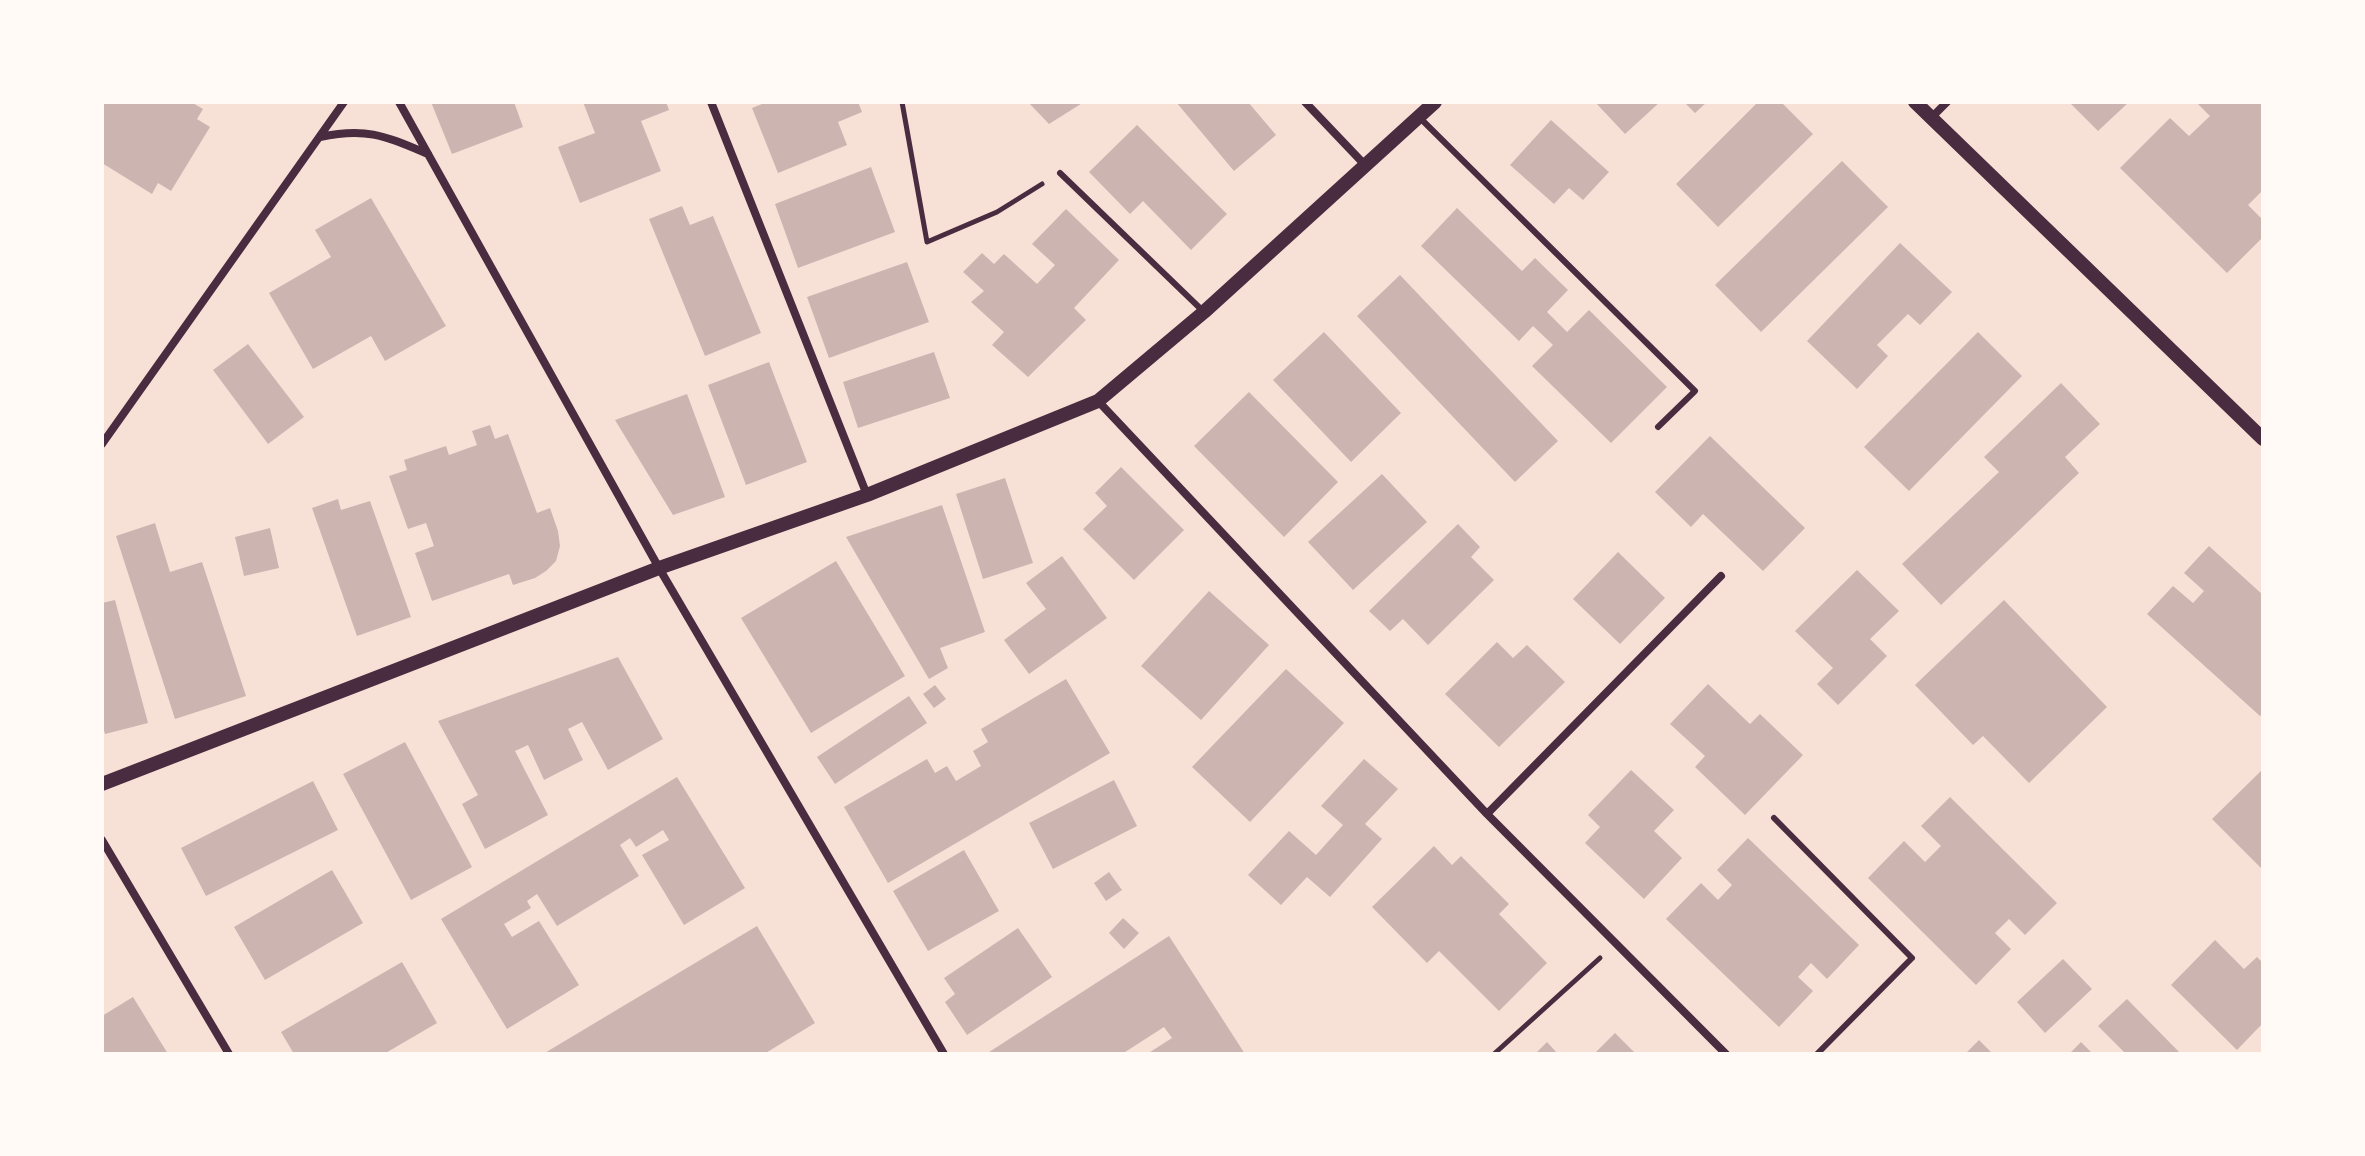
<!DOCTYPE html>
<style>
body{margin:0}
#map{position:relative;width:2365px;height:1156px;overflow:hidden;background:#f7e1d7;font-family:Georgia,serif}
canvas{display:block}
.frame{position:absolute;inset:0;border:104px solid #fffaf5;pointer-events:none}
</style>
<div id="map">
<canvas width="2365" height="1156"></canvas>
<div class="frame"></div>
</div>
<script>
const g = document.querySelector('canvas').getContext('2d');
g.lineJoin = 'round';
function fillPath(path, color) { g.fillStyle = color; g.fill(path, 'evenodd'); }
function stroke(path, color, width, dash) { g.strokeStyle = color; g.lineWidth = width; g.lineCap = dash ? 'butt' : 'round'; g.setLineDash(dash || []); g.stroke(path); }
const building = new Path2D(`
 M102,102H191L203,109L197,119L210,127L171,191L158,183L152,194L102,163Z
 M431,102H514L523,127L452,154Z
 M583,102H666L669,110L641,121L661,171L580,203L558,147L595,133Z
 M767,102H858L862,112L838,122L847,145L778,173L752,108Z
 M1028,102H1084L1049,124Z
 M1176,102H1248L1276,135L1234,171Z
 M1595,102H1660L1625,134Z
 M1684,102H1707L1695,113Z
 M1758,102H1781L1813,134L1718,227L1676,184Z
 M2069,102H2129L2098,131Z
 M2196,102H2263V190L2248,205L2263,220V237L2227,273L2120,168L2170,118L2189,136L2210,116Z
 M1551,120L1609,172L1583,200L1569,188L1554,204L1510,165Z
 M1137,125L1227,214L1191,250L1143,201L1130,214L1089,172Z
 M1842,161L1888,207L1761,332L1715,285Z
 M871,167L895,232L798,268L775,204Z
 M371,198L446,326L385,361L371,336L313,369L269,293L331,257L315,230Z
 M682,206L690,225L713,216L761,333L705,356L649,219Z
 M1457,208L1522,271L1535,258L1568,290L1547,312L1567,332L1589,310L1667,387L1611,443L1532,366L1553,345L1533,326L1519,341L1421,246Z
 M1066,209L1119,260L1074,308L1086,320L1028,377L992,345L1004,332L971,302L984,291L963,272L982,253L994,264L1004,254L1037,284L1055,265L1032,244Z
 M1900,243L1952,292L1920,325L1908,314L1877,345L1888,356L1857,389L1807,341Z
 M907,262L929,322L829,358L807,297Z
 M1400,275L1558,441L1515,482L1357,316Z
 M1324,332L1401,413L1351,462L1273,380Z
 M1978,332L2022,376L1909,491L1864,447Z
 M248,344L304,417L268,444L213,370Z
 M934,352L950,398L858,428L843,382Z
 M769,362L807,462L746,485L708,385Z
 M2061,383L2100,424L2065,457L2079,473L1941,605L1902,564L1999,472L1984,457Z
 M1249,392L1338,482L1284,537L1194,446Z
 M687,394L725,497L673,515L615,420Z
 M490,425L495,439L508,434L537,513L550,508L558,531L560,546L556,561L546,571L535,578L513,585L509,574L432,601L415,553L434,546L426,523L408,529L389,476L407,470L404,460L446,446L449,455L477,445L472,431Z
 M1710,436L1805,528L1763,571L1703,514L1691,527L1655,492Z
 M1121,467L1184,530L1134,580L1083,529L1107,506L1095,493Z
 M1382,474L1427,522L1353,590L1308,542Z
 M1005,478L1033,563L983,579L956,494Z
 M338,499L341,510L370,501L411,617L357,636L312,508Z
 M942,505L985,632L940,648L948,668L929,679L846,537Z
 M155,523L170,572L202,562L246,696L175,719L116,536Z
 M1458,524L1480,547L1471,557L1494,580L1428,645L1403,619L1390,631L1369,611Z
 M270,528L279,568L244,576L235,537Z
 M2209,546L2263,595V713L2260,716L2147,614L2173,586L2193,603L2204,591L2184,573Z
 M1618,552L1665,598L1620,644L1573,599Z
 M1062,556L1107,618L1029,674L1004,640L1046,609L1026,583Z
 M836,561L905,676L811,733L741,618Z
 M1857,570L1899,611L1870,639L1887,656L1838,705L1817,684L1833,668L1795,631Z
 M1209,591L1269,645L1201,720L1141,666Z
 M115,600L148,723L105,734L102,724V603Z
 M2004,600L2107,707L2029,783L1983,736L1973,745L1915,685Z
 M1497,642L1513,658L1527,645L1565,682L1499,747L1445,694Z
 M618,657L663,739L608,770L582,722L568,729L583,760L544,780L528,745L515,751L548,815L485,849L462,804L478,795L438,721Z
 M1286,669L1344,723L1250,822L1192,767Z
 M1066,679L1110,753L888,883L844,807L927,759L935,773L947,766L956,781L981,766L973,751L988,742L981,729Z
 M1708,684L1750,724L1760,714L1803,755L1745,815L1695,767L1705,756L1670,724Z
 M935,685L946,699L934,708L923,694Z
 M909,696L927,723L835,784L817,757Z
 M405,742L472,867L411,900L343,774Z
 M1364,759L1398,789L1365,824L1382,839L1330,897L1307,877L1281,905L1248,875L1289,831L1316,855L1343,825L1321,806Z
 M2263,769V870L2212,819Z
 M1631,770L1674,810L1654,831L1682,858L1644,899L1585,843L1600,827L1588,815Z
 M677,777L745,888L684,925L642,855L669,840L663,830L636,847L630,838L620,845L639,876L557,926L537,894L527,901L531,908L504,924L512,937L539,921L579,985L507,1029L441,919Z
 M1114,780L1137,826L1053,869L1029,823Z
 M313,781L338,830L206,896L181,848Z
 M1950,797L2057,903L2025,935L2009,919L1995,933L2011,949L1976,985L1868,878L1904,841L1925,862L1941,846L1921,826Z
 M1748,838L1859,945L1827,979L1811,963L1798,977L1813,991L1779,1027L1666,919L1701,883L1718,900L1732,885L1717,870Z
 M1434,846L1452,865L1461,856L1509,904L1499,914L1547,963L1499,1011L1439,951L1427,963L1372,907Z
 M964,850L999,911L928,951L893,891Z
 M332,870L363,923L265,980L234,927Z
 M1109,872L1122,890L1106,901L1094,883Z
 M1123,918L1139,933L1124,949L1109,933Z
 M757,926L815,1023L764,1054H543Z
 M1018,928L1052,977L967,1035L945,1002L955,994L944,978Z
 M1169,936L1245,1054H1147L1172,1038L1164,1027L1122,1054H986Z
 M2215,940L2244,969L2257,957L2263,963V1023L2237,1050L2171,985Z
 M2063,959L2092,989L2045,1033L2017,1002Z
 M402,962L437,1023L384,1054H294L281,1032Z
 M133,997L168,1054H102V1016Z
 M2127,999L2181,1054H2126L2098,1026Z
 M1615,1033L1636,1054H1594Z
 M1979,1040L1993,1054H1965Z
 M1547,1042L1558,1054H1535Z
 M2081,1042L2093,1054H2069Z`);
const path = new Path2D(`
 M902,102L927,242L997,212L1042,184
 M1494,1054L1600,958`);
const service = new Path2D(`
 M1419,117L1695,391L1658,427
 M1060,173L1204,312
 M1774,818L1912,958L1817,1054`);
const minor = new Path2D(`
 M399,102L659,568L944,1054
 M711,102L867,495
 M1305,102L1365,165
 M1931,118L1947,102
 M320,137C367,127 385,136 428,154
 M1098,401L1487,814L1726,1054
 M102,444L344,102
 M1487,814L1721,576
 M102,840L229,1054`);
const tertiary = new Path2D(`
 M1915,102L2263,439
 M102,784L659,568L867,495L1098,401L1204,312L1435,102`);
fillPath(building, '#ccb4b1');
stroke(path, '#4a2c40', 5);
stroke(service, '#4a2c40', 6);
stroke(minor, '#4a2c40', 8);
stroke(tertiary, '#4a2c40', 14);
</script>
